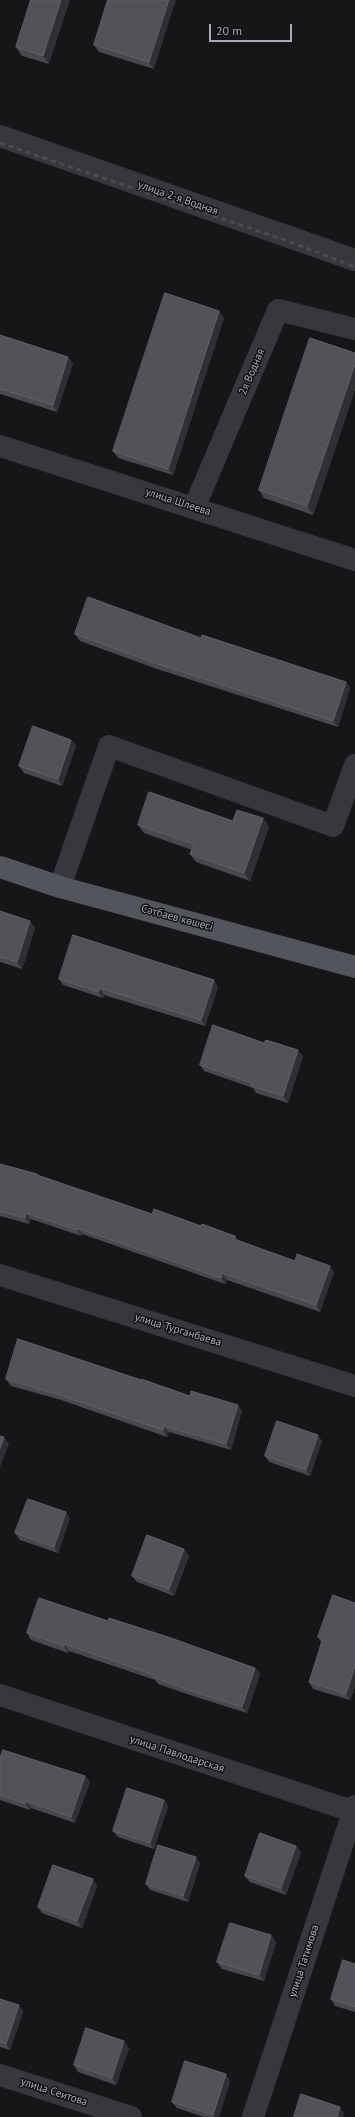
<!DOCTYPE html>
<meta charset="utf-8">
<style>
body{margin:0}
#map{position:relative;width:355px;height:2117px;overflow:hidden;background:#161618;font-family:"PT Sans",sans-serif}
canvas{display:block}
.scale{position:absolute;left:209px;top:24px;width:83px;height:18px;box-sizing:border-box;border:2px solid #a8adb8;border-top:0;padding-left:5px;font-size:12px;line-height:14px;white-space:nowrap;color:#a8adb8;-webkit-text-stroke:3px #111113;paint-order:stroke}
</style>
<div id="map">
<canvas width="355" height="2117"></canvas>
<div class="scale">20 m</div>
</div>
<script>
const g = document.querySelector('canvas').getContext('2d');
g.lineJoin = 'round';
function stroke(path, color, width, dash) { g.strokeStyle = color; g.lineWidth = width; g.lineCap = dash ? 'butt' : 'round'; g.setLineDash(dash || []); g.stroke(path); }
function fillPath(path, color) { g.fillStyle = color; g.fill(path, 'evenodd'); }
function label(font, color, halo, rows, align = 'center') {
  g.font = font + ' "PT Sans",sans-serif'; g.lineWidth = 3; g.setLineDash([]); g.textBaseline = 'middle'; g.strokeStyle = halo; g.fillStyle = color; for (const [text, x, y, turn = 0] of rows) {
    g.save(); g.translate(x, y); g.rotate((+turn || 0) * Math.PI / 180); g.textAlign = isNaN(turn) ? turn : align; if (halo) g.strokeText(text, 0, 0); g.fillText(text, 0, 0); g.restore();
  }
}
const minor = new Path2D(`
 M0,136L355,260
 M0,446L355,560
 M194,508L278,310L355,329
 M60,887L109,746L333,826L355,765
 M0,1275L355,1386
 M0,1695L355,1812
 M0,2075L131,2117
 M253,2117L355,1806`);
const major = new Path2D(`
 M0,867L60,887L355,967`);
const rail = new Path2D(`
 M0,143L288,241L355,267`);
const wall = new Path2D(`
 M31,0L49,64L22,56L16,47Z
 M108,0L154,69L99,52L94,45Z
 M219,311L224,318L173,475L118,458L113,451Z
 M0,335L73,363L57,412L0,394Z
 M355,353V389L313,515L264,498L259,490Z
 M75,634L201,638L346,682L350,688L338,727L157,669L80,641Z
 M71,740L76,746L62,786L24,773L19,766Z
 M263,818L269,827L250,881L196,862L190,854L192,850L144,833L138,825L233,821Z
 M0,911L30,921L35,928L22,969L0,962Z
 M59,979L218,987L205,1026L104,995L103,998L63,985Z
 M264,1043L303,1056L288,1103L256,1093L253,1088L204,1071L200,1065Z
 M0,1164L37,1174L39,1176L152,1214L201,1226L235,1236L239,1241L295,1261L334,1272L320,1312L227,1280L225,1284L82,1234L81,1236L31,1219L29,1224L0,1216Z
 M6,1379L190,1396L242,1411L231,1450L169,1432L167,1437L61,1400L11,1386Z
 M322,1441L310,1476L269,1462L265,1456Z
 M70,1518L58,1553L20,1540L15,1533Z
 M184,1549L189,1556L174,1596L137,1582L132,1576Z
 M355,1603V1687L350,1700L313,1689L309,1682L321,1642L318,1637Z
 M108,1621L255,1668L260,1674L247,1713L196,1697L158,1684L155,1680L69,1651L68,1653L31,1640L27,1633Z
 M0,1759L85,1776L90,1782L75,1823L31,1808L30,1810L0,1800Z
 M164,1800L168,1806L154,1849L118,1837L113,1831Z
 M296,1846L301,1852L286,1895L250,1882L245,1876Z
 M196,1857L200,1864L188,1902L150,1890L146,1884Z
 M97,1886L82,1928L42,1913L38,1907Z
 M271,1935L276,1942L264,1981L222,1969L217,1962Z
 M355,1964V2012L335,2006L331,1999Z
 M0,1999L19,2005L23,2012L10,2050L0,2047Z
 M129,2048L116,2085L78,2072L74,2065Z
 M230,2081L219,2117H204L177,2108L172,2102Z`);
const shadedWall = new Path2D(`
 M61,0H70L49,64L43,56Z
 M169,0H176L154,69L149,62Z
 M219,311L224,318L173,475L168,469Z
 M68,357L73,363L57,412L53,405Z
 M355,364V389L313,515L307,506Z
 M346,682L350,688L338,727L333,721Z
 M71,740L76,746L62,786L58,779Z
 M263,818L269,827L250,881L244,873Z
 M30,921L35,928L22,969L17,962Z
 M214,980L218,987L205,1026L201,1020Z
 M100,988L104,995L103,998L98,992Z
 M298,1050L303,1056L288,1103L283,1096Z
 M26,1213L31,1219L29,1224L25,1218Z
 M77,1228L82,1234L81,1236L77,1230Z
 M235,1236L240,1242L234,1239Z
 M330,1266L334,1272L320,1312L316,1305Z
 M222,1273L227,1280L225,1284L221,1278Z
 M238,1405L242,1411L231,1450L226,1444Z
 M164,1426L169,1432L167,1437L163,1430Z
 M318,1435L322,1441L310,1476L306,1470Z
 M4,1437L9,1444L0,1467V1448Z
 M66,1512L70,1518L58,1553L54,1547Z
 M184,1549L189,1556L174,1596L169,1589Z
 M65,1644L69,1651L68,1653L64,1646Z
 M355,1666V1687L350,1700L346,1694Z
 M255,1668L260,1674L247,1713L242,1707Z
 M85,1776L90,1782L75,1823L71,1817Z
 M164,1800L168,1806L154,1849L150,1843Z
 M26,1801L31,1808L30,1810L26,1804Z
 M296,1846L301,1852L286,1895L281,1888Z
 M196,1857L200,1864L188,1902L183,1896Z
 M93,1879L97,1886L82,1928L77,1921Z
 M271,1935L276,1942L264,1981L259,1975Z
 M19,2005L23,2012L10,2050L6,2044Z
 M124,2041L129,2048L116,2085L112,2078Z
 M226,2074L230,2081L219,2117H215L213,2115Z
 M340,2107L344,2114L343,2117H337Z`);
const building = new Path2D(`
 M31,0H61L43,56L16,47Z
 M108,0H169L149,62L94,45Z
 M165,293L219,311L168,469L113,451Z
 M0,335L68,357L53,405L0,389Z
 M310,338L355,353V364L307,506L259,490Z
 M88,597L201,638L202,635L346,682L333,721L152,662L75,634Z
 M33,726L71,740L58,779L19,766Z
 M149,792L233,821L237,810L263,818L244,873L190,854L194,844L138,825Z
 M0,911L30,921L17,962L0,957Z
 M73,935L214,980L201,1020L100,988L98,992L59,979Z
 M213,1025L264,1043L266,1040L298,1050L283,1096L251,1086L252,1083L200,1065Z
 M0,1164L37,1174V1175L152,1214L154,1209L201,1226L202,1224L235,1236L234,1239L295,1261L297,1254L330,1266L316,1305L222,1273L221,1278L77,1228V1230L26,1213L25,1218L0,1211Z
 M18,1339L141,1380V1379L190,1396L191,1391L238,1405L226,1444L164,1426L163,1430L56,1394L6,1379Z
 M277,1421L318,1435L306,1470L265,1456Z
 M0,1436L4,1437L0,1448Z
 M28,1499L66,1512L54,1547L15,1533Z
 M147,1535L184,1549L169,1589L132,1576Z
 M333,1595L355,1603V1666L346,1694L309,1682L323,1639L318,1637Z
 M39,1598L108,1621L109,1618L168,1637L255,1668L242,1707L191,1691L153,1677L154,1675L65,1644L64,1646L27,1633Z
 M3,1750L85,1776L71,1817L26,1801V1804L0,1795V1759Z
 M127,1788L164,1800L150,1843L113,1831Z
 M260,1833L296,1846L281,1888L245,1876Z
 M158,1845L196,1857L183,1896L146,1884Z
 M53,1865L93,1879L77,1921L38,1907Z
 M230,1923L271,1935L259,1975L217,1962Z
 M343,1960L355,1964V2007L331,1999Z
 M0,1999L19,2005L6,2044L0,2042Z
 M86,2028L124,2041L112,2078L74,2065Z
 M185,2061L226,2074L213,2115L172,2102Z
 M301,2094L340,2107L337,2117H294Z`);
const streetNames = [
 ["улица 2-я Водная",178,198,19],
 ["2я Водная",252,372,-67],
 ["улица Шлеева",178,502,18],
 ["Сәтбаев көшесі",177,918,15],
 ["улица Турганбаева",178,1330,17],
 ["улица Павлодарская",177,1754,18],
 ["улица Татимова",304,1961,-72],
 ["улица Сеитова",54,2092,18]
];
stroke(minor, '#37383d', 22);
stroke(major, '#53555c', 22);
stroke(rail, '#4a4c52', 3, [5, 4]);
fillPath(wall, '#47494d');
fillPath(shadedWall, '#2f3033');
fillPath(building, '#525359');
stroke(building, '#5f6168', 1);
label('11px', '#a8adb8', '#111113', streetNames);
</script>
